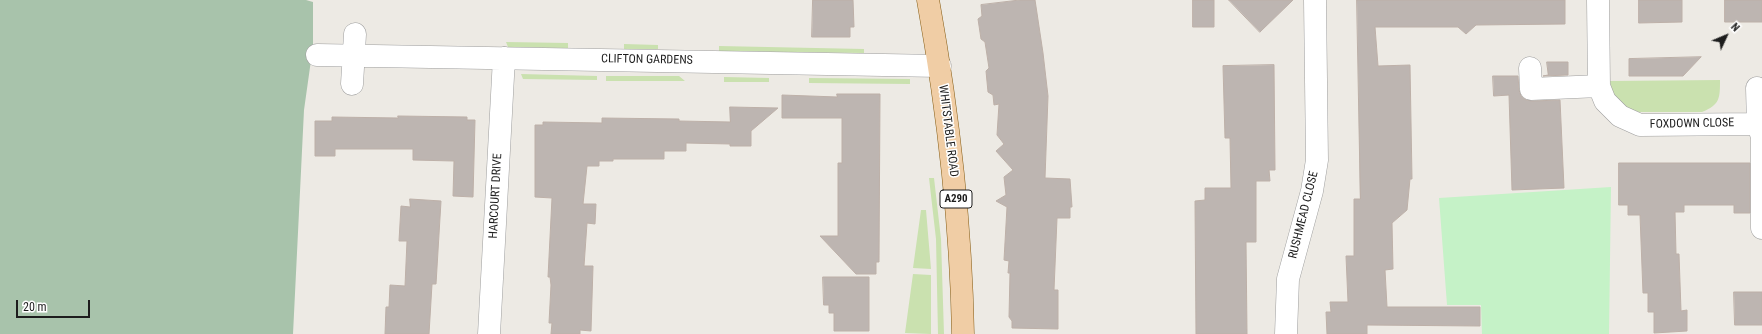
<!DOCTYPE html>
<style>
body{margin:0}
#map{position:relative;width:1762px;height:334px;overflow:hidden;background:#edeae4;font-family:"Roboto Condensed",sans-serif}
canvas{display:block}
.north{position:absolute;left:1706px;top:16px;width:40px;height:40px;-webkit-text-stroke:3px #fff;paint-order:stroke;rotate:46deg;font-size:11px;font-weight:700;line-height:16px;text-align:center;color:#1d1d1d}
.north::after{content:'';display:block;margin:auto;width:14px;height:18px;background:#1d1d1d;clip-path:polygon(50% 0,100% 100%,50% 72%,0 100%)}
.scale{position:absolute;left:16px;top:300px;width:74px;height:18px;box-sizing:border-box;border:2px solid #1d1d1d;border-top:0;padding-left:5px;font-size:12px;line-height:14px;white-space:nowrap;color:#1d1d1d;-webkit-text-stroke:3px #fff;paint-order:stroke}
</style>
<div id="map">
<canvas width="1762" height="334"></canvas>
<div class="north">N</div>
<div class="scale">20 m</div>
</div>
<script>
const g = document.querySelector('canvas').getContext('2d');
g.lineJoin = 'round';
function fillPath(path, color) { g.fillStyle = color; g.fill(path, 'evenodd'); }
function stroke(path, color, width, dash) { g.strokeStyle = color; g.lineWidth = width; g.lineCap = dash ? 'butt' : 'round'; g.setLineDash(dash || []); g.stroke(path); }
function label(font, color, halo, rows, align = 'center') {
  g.font = font + ' "Roboto Condensed",sans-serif'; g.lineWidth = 3; g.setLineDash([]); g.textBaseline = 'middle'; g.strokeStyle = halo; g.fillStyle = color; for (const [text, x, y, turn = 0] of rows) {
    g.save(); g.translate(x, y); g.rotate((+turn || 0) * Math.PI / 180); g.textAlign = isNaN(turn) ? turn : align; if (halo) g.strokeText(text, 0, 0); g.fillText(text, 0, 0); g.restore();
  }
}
const grass = new Path2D(`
 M506,42L568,43V48L508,47Z
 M624,44L658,45V49H624Z
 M719,46L864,49V53L719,51Z
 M521,74L597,76V80L523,79Z
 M606,76H679L685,81H606Z
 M724,77L769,78V82H724Z
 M809,78L910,79V84L809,83Z
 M1720,80C1720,98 1720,105 1702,112H1639C1623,107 1612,98 1610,81Z
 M929,178H934L941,239L944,334H938L936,239Z
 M921,210H926L931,269L913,268Z
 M913,274L931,275V334L905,333Z`);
const cemetery = new Path2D(`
 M0,0H306L313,2V46L304,110L293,334H0Z`);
const park = new Path2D(`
 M1611,187L1609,334H1482L1481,305H1447L1439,198Z`);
const building = new Path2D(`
 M813,0H853L854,27H850V37H812Z
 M1020,0H1035L1043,53L1048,96L1045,178L1070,179L1072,207H1070V218H1057L1054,290H1058V329L1012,328V321L1009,317L1010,273H1008L1009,261L1004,260L1007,207L996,201L1006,195L1004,177L1013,170L996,151L1004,144L997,135L999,104L994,105L993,95L988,92L986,71L989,68L985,42L981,39L978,19L982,16L981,5Z
 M1193,0H1214V27H1193Z
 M1229,0H1293L1260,32Z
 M1357,0H1565V24L1476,25L1466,34L1458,27H1375L1378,66L1410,65L1412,179H1410L1407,210L1392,223L1393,269L1385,270L1387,307H1480V326L1367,325V334H1327L1326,312H1331L1330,302H1348L1346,256H1354V199H1360Z
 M1639,0H1682V22L1639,23Z
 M1725,0H1762V22H1725Z
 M1701,57L1683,76H1629V59Z
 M1547,62H1568V75L1543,76L1548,75Z
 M1274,65L1275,170H1269L1270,181H1256V242H1246L1247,334H1196L1195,201L1205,200V188H1231L1230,138H1225L1223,66Z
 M1493,76H1518L1519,90L1521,96L1526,100L1532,101L1560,100L1564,188L1512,190L1509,95L1494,96Z
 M837,94H880L879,262H876V274H856L820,236H838V163H842V118H782V95L837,97Z
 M730,107L778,108L751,131V146H730V144L686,143V151H664V159H613V161H599V166H587L583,204H596L595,224L587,223L584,266H593L591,331L580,330V334H551L552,323H549L551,285L550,277H548L552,198L535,197V125H543V122L602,123V118L679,119V121L730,122Z
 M398,116L467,117V120H475L473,197L453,196L454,161L413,160V149H335V156H315V121H332V117L398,118Z
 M1619,163H1750V213H1734V205H1684V212H1675L1676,254H1679L1681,311L1687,310V331L1654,333V312H1648V293H1643L1640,215H1628V205H1619Z
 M410,199L441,201L436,284H432L429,334H385L386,307H389L390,285L405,286L407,241H399L401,206L410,207Z
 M823,277H869V331H834V313H829V305H824Z
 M1734,292H1762V325H1735Z`);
const minor = new Path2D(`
 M1598,0L1599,86L1605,101L1620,116L1640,125L1758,124L1757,88
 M317,55L940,66
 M1530,68L1531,89L1599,86
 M352,84L355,34
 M1758,124L1762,137V228
 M489,334L504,58
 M1286,334L1288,279L1312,191L1317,160L1315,0`);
const major = new Path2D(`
 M928,0C948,111 961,221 963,334`);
const shields = [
 [956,199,32]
];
const shieldNames = [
 ["A290",956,199]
];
const streetNames = [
 ["CLIFTON GARDENS",647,60,1],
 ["FOXDOWN CLOSE",1692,124,-1],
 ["WHITSTABLE ROAD",948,131,83],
 ["HARCOURT DRIVE",496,196,-87],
 ["RUSHMEAD CLOSE",1304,215,-76]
];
fillPath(grass, '#cae1af');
fillPath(cemetery, '#a8c3ab');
fillPath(park, '#c5f2c7');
fillPath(building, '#bdb5b1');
stroke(building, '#bdb0a8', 1);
stroke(minor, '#9e9e9e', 23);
stroke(major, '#845a11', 23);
stroke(minor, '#fff', 22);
stroke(major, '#f0cda5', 22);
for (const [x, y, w] of shields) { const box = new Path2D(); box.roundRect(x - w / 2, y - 9, w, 18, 3); g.fillStyle = '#fff'; g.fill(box); stroke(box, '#1d1d1d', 1); }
label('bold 11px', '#1d1d1d', null, shieldNames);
label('12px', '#1d1d1d', '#fff', streetNames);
</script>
